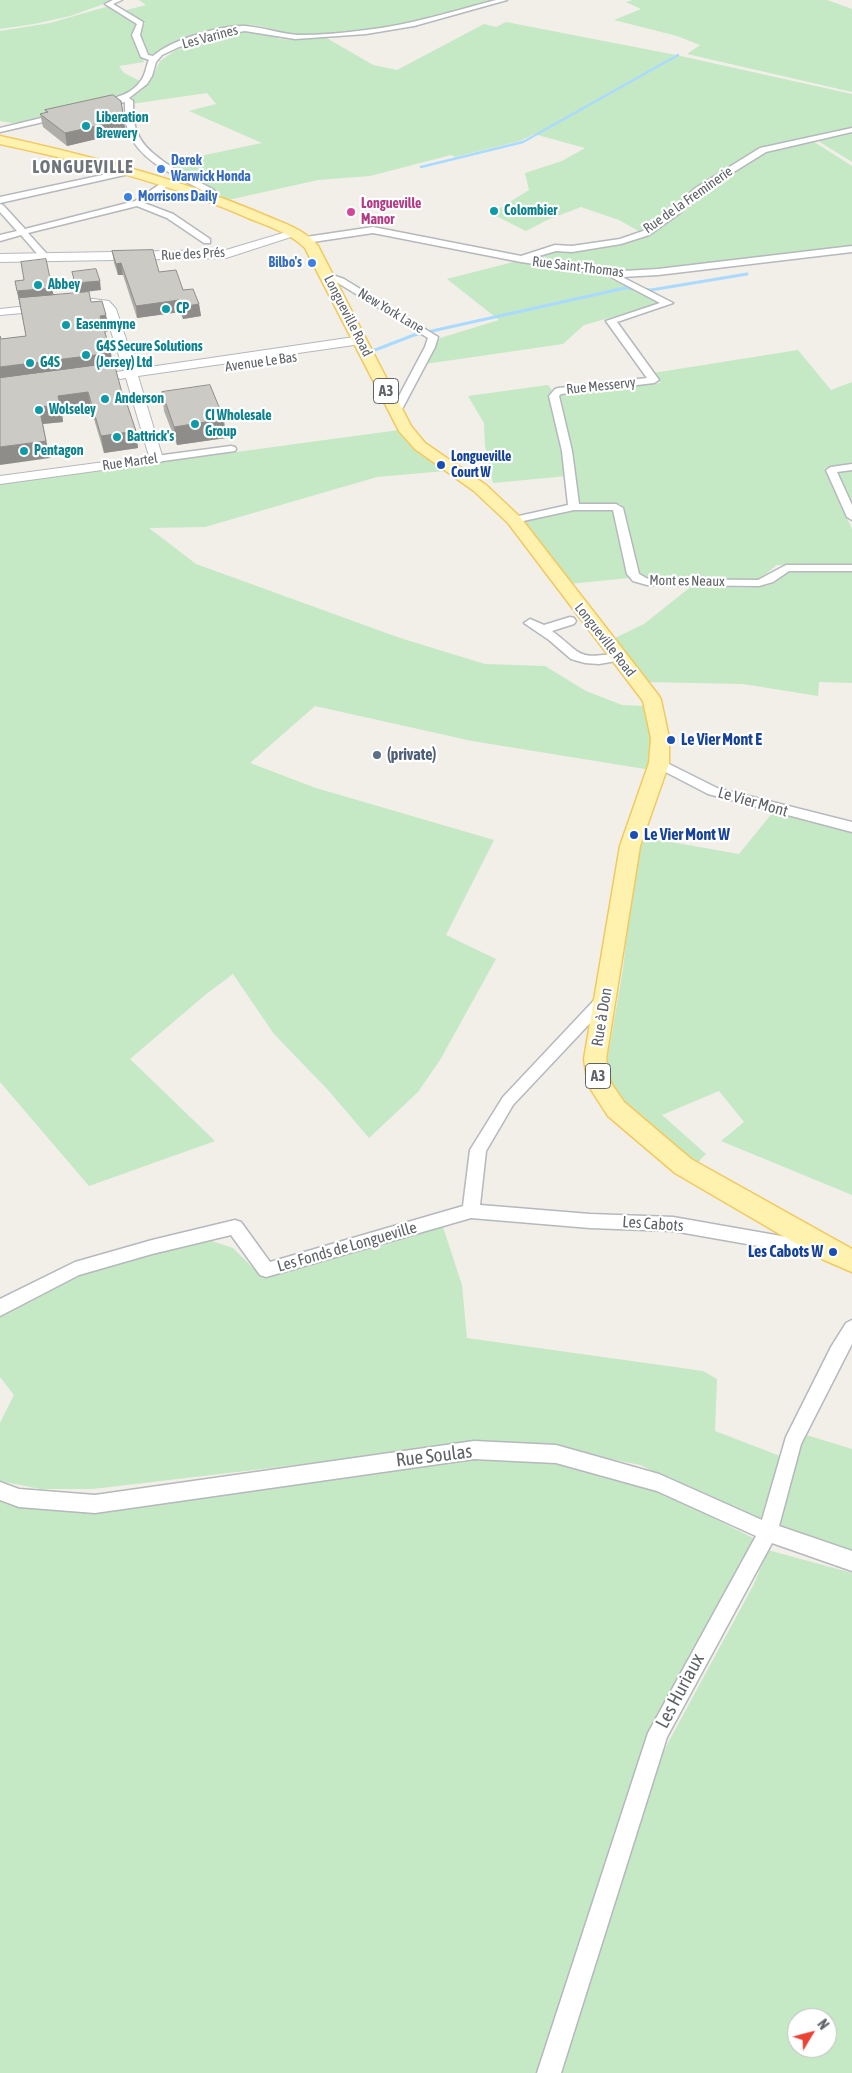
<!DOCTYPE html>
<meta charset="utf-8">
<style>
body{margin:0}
#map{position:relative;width:852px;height:2073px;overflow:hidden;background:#f1efe8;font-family:"Asap Condensed",sans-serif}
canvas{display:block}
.north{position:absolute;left:787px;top:2008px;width:50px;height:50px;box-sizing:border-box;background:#fff;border:1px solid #bfc1c3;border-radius:50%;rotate:53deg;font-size:14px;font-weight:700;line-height:20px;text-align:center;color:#5f6368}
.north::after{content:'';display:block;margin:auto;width:18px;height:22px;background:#ea4335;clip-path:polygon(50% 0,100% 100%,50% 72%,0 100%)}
</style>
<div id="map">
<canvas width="852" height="2073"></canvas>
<div class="north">N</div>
</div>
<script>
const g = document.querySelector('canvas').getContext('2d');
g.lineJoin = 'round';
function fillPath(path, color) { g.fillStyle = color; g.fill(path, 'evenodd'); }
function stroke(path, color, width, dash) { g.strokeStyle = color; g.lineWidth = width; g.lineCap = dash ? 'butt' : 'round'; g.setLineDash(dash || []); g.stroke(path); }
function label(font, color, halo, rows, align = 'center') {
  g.font = font + ' "Asap Condensed",sans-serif'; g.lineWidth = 4.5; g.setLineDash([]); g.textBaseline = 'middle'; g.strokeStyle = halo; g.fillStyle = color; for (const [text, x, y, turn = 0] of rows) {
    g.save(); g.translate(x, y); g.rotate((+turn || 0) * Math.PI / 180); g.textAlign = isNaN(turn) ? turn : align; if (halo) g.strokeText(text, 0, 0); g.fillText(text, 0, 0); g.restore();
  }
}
const green = new Path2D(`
 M0,0H115L70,16L34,24L0,29Z
 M139,0H495C455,8 417,24 377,28C350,31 321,35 294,35C280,34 267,26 253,25C226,22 173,43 149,56L139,35L145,23L123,11L146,5Z
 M633,0H827L852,9V92L687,54L700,45L677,36L614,20L641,9L626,2Z
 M109,6L139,23L133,34L144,62L119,66L124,73L142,82L131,93L113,100L18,124L0,121V31L50,23Z
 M506,22L676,55L852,94V128L760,149L642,233L619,220L581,207L547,220L526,231L496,216L500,208L529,190L525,173L562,161L585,148L534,134L520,141L455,157L451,155L370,176L318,180L228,200L167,163L262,143L189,111L216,104L207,93L131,104L133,97L142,90L153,76L160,61L176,50L231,32L243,30L264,32L280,39L296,40L325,37L373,65L397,70L484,24L496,27Z
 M852,131V162L815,139Z
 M811,140L852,166V247L653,270L606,271L527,258L553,249L571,251L649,233L699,193L765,151Z
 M517,261L602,275L662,303L584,325L563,344L425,364L440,338L499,320L447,279Z
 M798,350L831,390L852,382V464L824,468L852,529V565H777L759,579L744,581L650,579L638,574L621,504H580L569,438L558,396L563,392L661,383L653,373Z
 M548,385L552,390L549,394L567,476L493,483L485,446L484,423L468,396Z
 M399,430L417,452L445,471L377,477L205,527L149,528L196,564L400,638L485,664L545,666L586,691L622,705L645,706L651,737V764L645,769L472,741L315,706L250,763L316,788L494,840L446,935L496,959L440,1060L418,1092L369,1138L328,1090L274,1034L233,974L205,995L130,1059L215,1141L89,1186L0,1082V484Z
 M852,470V507L836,472Z
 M575,510H614L629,578L569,584L523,521Z
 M789,571L852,572V683L819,682L818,696L743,684L645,682L613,639L644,624L693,585C714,585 756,592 774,583C780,580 781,574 789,571Z
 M773,812L852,831V1195L721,1141L744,1122L719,1091L662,1115L706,1154L695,1165L614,1095L607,1062L623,969L635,858L643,831L654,839L739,854Z
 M443,1227L462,1285L467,1338L703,1371L717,1379L715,1431L780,1456L760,1521L640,1465L566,1450L482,1443L93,1489H40L0,1481V1423L14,1395L0,1377V1315L82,1275L148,1253L212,1241L233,1248L263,1278Z
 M803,1434L852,1449V1555L778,1528Z
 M482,1457L559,1463L656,1489L757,1540L650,1731L538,2073H0V1500L15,1505Z
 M768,1550L852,1573V2073H559L656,1765L754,1584ZM797,2018H827V2048H797Z`);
const streamFar1 = new Path2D(`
 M421,167L523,142L678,55`);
const stream = new Path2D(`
 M375,350L414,335L625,288L651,290L747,274`);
const minor = new Path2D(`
 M113,0H122L113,4L143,22L140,35L148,55L153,56C171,40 220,25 245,26C263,27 280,34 298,35C320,35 344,33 366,30C411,25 453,11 496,0H507L414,26L366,34L295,39L245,31L210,37L179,47L162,55L156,62L152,76L147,84L129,98L133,101C133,111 133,123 137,132C146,158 191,177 214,190L217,198L213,201L210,200L207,193C181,178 141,163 129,133C125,123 125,112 125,102L101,107L97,105C113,95 129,99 142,79C146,73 146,66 149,60L141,57L132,35L137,24L105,4Z
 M62,113H65V117L0,132V128Z
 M852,128V132L766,152L700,193L680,213L649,235L621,244L572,252L556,251L532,258L624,271L658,269L852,246V252L658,275L622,277L673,303L617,322L659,380L654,383L561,394L559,396L572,451L579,504H616L623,508L639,574L648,579L758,580L786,565H852V571H789L773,582L759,586L647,585L633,581L627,574L613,510H574L514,523L510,522L509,520L510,518L568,505L562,451L549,396L555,389L558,388L647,378L606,321L660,303L607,275L521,262L373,233L306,243L302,240L306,237L373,227L521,256L555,245L572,246L620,239L643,231L674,209L694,189L760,148Z
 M126,170L130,172L129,174L0,203V197Z
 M163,182L170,184L144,203L173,214L210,239V243H204L167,218L137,206L28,233L46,253V257H40L21,235L0,241V235L17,231L0,212V204L3,205L25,229L135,201Z
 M327,273L344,279L438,337L435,347L400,413H392L391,411L425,347L428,338L338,283L324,278V274Z
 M231,446L235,447L236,449L235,451L156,462L151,459L156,456Z
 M852,464V470L837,472L852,505V520L847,517L826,470L831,467Z
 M570,617L574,618L576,621L574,624L552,631C583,654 575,660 618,653L622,654L624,657L622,660L599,664L585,663L571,659L549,640L524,623L530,619L544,625Z
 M659,759L717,788L852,822V832L708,794L654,766L653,763L654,760Z
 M604,993L609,995L611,999L609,1003L513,1105L486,1151L480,1205L590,1214L673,1217L821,1243L827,1245L829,1250L827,1255L821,1257L673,1231L590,1228L471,1218L266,1277L260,1275L231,1235L152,1254L79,1275L0,1316V1299L75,1262L152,1240L235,1220L241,1222L270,1262L463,1206L470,1150L503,1097L599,995Z
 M852,1320V1344L801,1444L779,1526L852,1551V1571L772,1543L667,1737L561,2073H537L648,1733L756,1536L657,1491L556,1463L474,1459L95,1513L19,1507L0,1500V1482L19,1489L95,1495L474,1441L556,1445L659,1474L762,1520L786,1437L831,1347L846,1323Z`);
const tertiary = new Path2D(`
 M93,299L109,301L116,309L136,369L361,336L367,340L361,344L138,376L163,459L161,462L0,484V476L149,456L126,378L120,379L114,375L116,372L124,371L104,310L102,306L0,315V309Z`);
const secondary = new Path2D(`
 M293,230L297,231L299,233L297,235L226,258L0,262V254L226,250Z`);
const primary = new Path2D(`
 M0,136C89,156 178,178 262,214C280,222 305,229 318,246L411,426L425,443L486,485L520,517L659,696L661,700L669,738V763L640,846L606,1059L611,1083L624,1102L691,1159L852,1249V1272L824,1260L675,1173L608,1116L588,1085L584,1059L620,846L649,763L651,738L643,701L508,523L474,491L415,449L399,431L305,248C290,233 268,226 248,218C169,183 84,162 0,144Z`);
const wall = new Path2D(`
 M45,110L126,132L67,146L43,127L40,114L46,113Z
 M112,251L159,272L199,304L201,316L183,319L180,312L137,318L123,275H118L114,263Z
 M15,281L54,295L91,302L109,331L105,332L111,353L112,364L125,404L136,431L138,448L104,453L91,409L62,413L63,422L43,424L50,458L1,339L26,336Z
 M162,392L226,438L177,445L164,411Z`);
const shadedWall = new Path2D(`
 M124,120L126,132L67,146L65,133Z
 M121,263L123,275H118L116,264Z
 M100,281L101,290L77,293L75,283Z
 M52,288L55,301L20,305L17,291Z
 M179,300L180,312L137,318L136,306Z
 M199,304L201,316L183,319L181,307Z
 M106,315L109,331L103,332L100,316Z
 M111,353L113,369L0,384V367Z
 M88,392L91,409L62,413L63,422L42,424L39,407L58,396Z
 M224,419L226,438L177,445L174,427Z
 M136,431L138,448L104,453L101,436Z
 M46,441L50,458L0,465V447Z`);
const building = new Path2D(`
 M113,95L121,101L124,120L65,133L40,114L48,112L45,110Z
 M153,250L159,272L176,270L183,290L193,289L199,304L181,307L179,300L136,306L121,263L116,264L112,251Z
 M46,259L52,288L17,291L15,281L24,280L21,262Z
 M96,269L100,281L75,283L72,272Z
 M89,292L91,302L102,301L106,315L100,316L111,353L0,367V336L1,339L26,336L19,298Z
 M114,363L125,404H127L136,431L101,436L88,392L58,396L60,405L39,407L46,441L0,447V378Z
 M210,385L224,419L174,427L162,392Z`);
const markers = [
 [86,126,5,"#0f9aa8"],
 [161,169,5,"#3f7fe0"],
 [128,197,5,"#3f7fe0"],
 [494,211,5,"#0f9aa8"],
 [351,212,5,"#d1479c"],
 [312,263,5,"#3f7fe0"],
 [38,285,5,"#0f9aa8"],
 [166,309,5,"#0f9aa8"],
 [66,325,5,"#0f9aa8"],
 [86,355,5,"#0f9aa8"],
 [30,363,5,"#0f9aa8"],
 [105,399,5,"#0f9aa8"],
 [39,410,5,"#0f9aa8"],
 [195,424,5,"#0f9aa8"],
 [117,437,5,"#0f9aa8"],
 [24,451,5,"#0f9aa8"],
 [441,465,5,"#1a4fb4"],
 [671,740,5,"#1a4fb4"],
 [377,755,5,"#5c6f8a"],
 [634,835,5,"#1a4fb4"],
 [833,1252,5,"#1a4fb4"]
];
const farStreetnames = [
 ["Les Varines",210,37,-15],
 ["Rue de la Freminerie",688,200,-35],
 ["Rue des Prés",193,254,-3],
 ["Rue Saint-Thomas",578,267,7],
 ["New York Lane",391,311,31],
 ["Longueville Road",348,316,63],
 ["Avenue Le Bas",261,362,-8],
 ["Rue Messervy",601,386,-6],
 ["Rue Martel",130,462,-8],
 ["Mont es Neaux",687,581,1],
 ["Longueville Road",605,640,52]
];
const farCulturenames = [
 ["Liberation",96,118],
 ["Brewery",96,134],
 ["Colombier",504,211],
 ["Abbey",48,285],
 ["CP",176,309],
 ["Easenmyne",76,325],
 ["G4S Secure Solutions",96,347],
 ["(Jersey) Ltd",96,363],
 ["G4S",40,363],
 ["Anderson",115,399],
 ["Wolseley",49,410],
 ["CI Wholesale",205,416],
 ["Group",205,432],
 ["Battrick's",127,437],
 ["Pentagon",34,451]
];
const farShopnames = [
 ["Derek",171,161],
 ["Warwick Honda",171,177],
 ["Morrisons Daily",138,197],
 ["Bilbo's",302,263,"right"]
];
const farHotelnames = [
 ["Longueville",361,204],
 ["Manor",361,220]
];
const farTransitnames = [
 ["Longueville",451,457],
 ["Court W",451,473]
];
const shields = [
 [386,391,25],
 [598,1076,25]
];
const shieldNames = [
 ["A3",386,391],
 ["A3",598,1076]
];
const transitNames = [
 ["Le Vier Mont E",681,740],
 ["Le Vier Mont W",644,835],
 ["Les Cabots W",823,1252,"right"]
];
const serviceNames = [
 ["(private)",387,755]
];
const streetNames = [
 ["Le Vier Mont",753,802,16],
 ["Rue à Don",602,1017,-81],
 ["Les Cabots",653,1224,4],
 ["Les Fonds de Longueville",347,1247,-16]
];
const farDistrictnames = [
 ["LONGUEVILLE",83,167]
];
const nearStreetnames = [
 ["Rue Soulas",434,1456,-7],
 ["Les Huriaux",680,1691,-62]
];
fillPath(green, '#c5e8c5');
stroke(streamFar1, '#aadaff', 2.5);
stroke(stream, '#aadaff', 3);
stroke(minor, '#b5b8bc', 3);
stroke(tertiary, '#b5b8bc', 2);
stroke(secondary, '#b6babf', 2);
stroke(primary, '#f2c960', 3);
fillPath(minor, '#fff');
fillPath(tertiary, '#fff');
fillPath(secondary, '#fff');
fillPath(primary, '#fff2af');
fillPath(wall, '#afaea9');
fillPath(shadedWall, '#8f8d8a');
fillPath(building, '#cccac5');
stroke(building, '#8f8d8a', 1);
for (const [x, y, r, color] of markers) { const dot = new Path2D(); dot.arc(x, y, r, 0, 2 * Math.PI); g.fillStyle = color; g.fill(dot); stroke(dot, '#fff', 2); }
label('14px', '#5f6368', '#fff', farStreetnames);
label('bold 14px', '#0d838f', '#fff', farCulturenames, 'left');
label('bold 14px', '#366cbe', '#fff', farShopnames, 'left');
label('bold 14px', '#b23c85', '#fff', farHotelnames, 'left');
label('bold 14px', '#164399', '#fff', farTransitnames, 'left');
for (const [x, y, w] of shields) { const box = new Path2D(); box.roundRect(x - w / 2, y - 12.5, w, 25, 4); g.fillStyle = '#fff'; g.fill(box); stroke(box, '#5f6368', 1); }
label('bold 15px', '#5f6368', null, shieldNames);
label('bold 16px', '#164399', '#fff', transitNames, 'left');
label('bold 16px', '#4e5e75', '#fff', serviceNames, 'left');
label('16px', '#5f6368', '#fff', streetNames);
g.letterSpacing = '1px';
label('bold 18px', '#70757a', '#fff', farDistrictnames);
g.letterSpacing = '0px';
label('19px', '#5f6368', '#fff', nearStreetnames);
</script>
